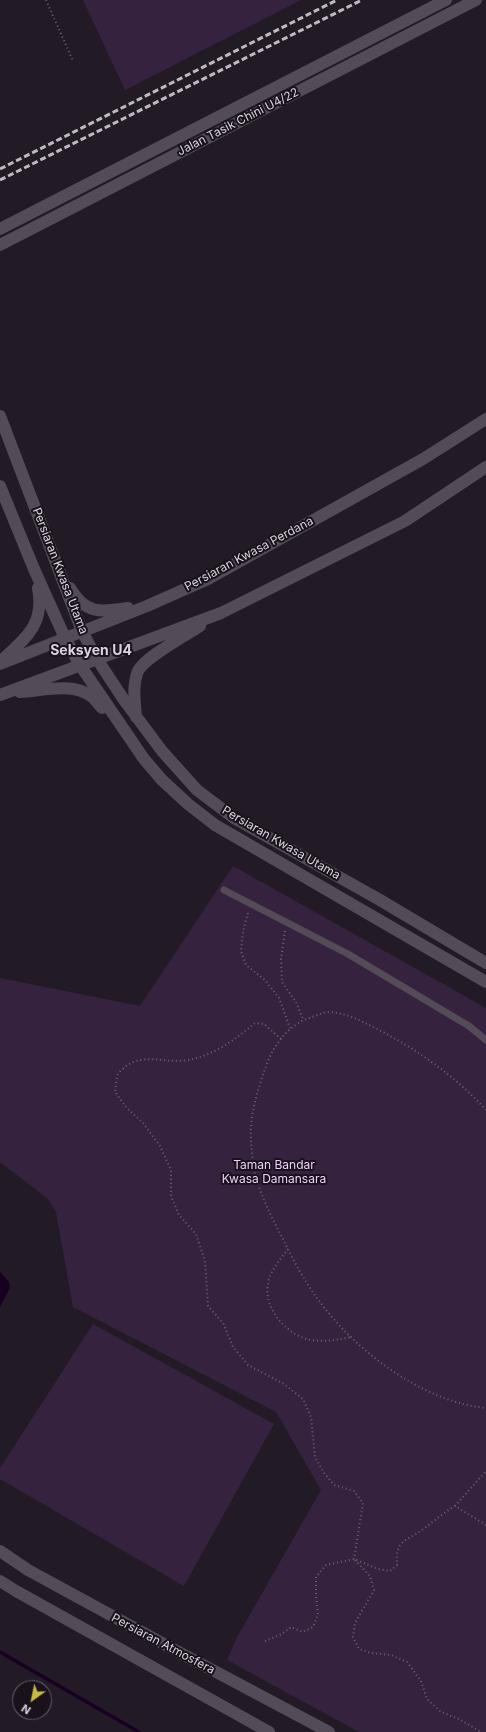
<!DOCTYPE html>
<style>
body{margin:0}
#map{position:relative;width:486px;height:1732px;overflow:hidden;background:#221b26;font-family:Inter,sans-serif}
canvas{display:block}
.north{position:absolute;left:12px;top:1680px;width:40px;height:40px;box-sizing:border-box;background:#19121c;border:1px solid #655f68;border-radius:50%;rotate:213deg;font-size:11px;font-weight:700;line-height:16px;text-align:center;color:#d8d3db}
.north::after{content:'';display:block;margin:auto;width:14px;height:18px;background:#c6bc3c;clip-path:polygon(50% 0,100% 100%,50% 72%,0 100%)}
</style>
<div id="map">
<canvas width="486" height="1732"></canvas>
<div class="north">N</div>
</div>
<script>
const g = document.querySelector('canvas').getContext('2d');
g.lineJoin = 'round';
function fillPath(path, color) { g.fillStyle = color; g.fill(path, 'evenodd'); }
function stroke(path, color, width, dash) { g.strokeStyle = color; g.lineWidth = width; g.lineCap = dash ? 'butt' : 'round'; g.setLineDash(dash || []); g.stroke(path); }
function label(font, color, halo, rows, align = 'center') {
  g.font = font + ' Inter,sans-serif'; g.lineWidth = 4; g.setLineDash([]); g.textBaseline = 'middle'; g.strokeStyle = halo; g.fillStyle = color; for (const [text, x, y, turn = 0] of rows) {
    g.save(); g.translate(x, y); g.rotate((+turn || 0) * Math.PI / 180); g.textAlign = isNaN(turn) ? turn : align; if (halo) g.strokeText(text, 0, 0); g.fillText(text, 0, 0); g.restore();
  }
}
const green = new Path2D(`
 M83,0H301L125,90Z
 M233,866L486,1008V1732H359L227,1660L236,1639L321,1490L276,1412L73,1307L56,1212L48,1199L0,1162V978L140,1006Z
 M93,1324L274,1424L184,1586L0,1479V1468Z`);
const water = new Path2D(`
 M0,1272L9,1282L10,1288L0,1307Z`);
const stream = new Path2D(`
 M0,1652L139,1732`);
const path = new Path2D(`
 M46,0L73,61
 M248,913L243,931L241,951L246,965L265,980L279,998L290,1028
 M285,931L281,959L282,982L296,1002L303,1019
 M281,1039L264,1024L255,1023C236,1039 213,1056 188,1060C166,1064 143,1052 125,1067C123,1069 120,1071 118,1074C116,1078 116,1087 115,1092L126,1107L143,1123L160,1146L171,1170V1196L179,1215L196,1234L205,1261L208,1306L223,1323L233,1347L248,1365L284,1384L303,1399L311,1417L315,1457L324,1473L334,1485L354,1491L363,1503L354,1559
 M486,1110C455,1076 418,1050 377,1029C361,1021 347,1013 329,1012C324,1012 320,1014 315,1016C290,1023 275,1042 266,1066C258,1089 249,1116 251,1141C252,1153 253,1166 256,1178C262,1197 271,1217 281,1235C292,1258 304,1281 320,1302C356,1351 423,1402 486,1408
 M288,1249C280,1260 270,1270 268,1284C263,1308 287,1336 311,1340C325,1342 337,1340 351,1337
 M455,1506L486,1471
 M355,1560L370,1576L374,1590L355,1623L353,1637L359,1649L371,1653L391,1655L407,1662L421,1681L427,1699L441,1712L459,1719L481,1732
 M265,1641L282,1634L291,1627L303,1632L313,1627L318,1615L316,1595V1577L326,1565L354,1559L378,1569L390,1571L397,1565C395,1540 405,1542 422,1530C433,1522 443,1513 455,1506L486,1525`);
const lane = new Path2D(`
 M224,890L348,954L469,1026L486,1040`);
const secondary = new Path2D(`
 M0,229L446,0
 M0,245L476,0
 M0,416L82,631L97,659L124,700L162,751L197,790L234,818L380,900L486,963
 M0,486L34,569L65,638L80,665L144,759L162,780L188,804L215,825L486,982
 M70,588C86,615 101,612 128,608
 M2,660C26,638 45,624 38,588
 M0,664L147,606L208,579L423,459L486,419
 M20,692C42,691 72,682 91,696C95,699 99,705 102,708
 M0,695L221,613L405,521L486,467
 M136,717C135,702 132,686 138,671C145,657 185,636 200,626
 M0,1551L28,1570L173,1649L329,1732
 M0,1581L16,1591L269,1732`);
const rail = new Path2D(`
 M0,169L337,0
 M0,180L362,0`);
const streetNames = [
 ["Jalan Tasik Chini U4/22",238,122,-27],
 ["Persiaran Kwasa Perdana",249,554,-28],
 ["Persiaran Kwasa Utama",60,571,69],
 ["Persiaran Kwasa Utama",281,843,30],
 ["Persiaran Atmosfera",163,1644,28]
];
const parkNames = [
 ["Taman Bandar",274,1165],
 ["Kwasa Damansara",274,1179]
];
const quarterNames = [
 ["Seksyen U4",91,651]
];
fillPath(green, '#35223e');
fillPath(water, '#180023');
stroke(stream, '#180023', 3.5);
stroke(path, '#6c6670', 2, [1, 3]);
stroke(lane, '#534b58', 7);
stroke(secondary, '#534b58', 12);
stroke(rail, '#bfb9c2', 3, [6, 3]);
label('12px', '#d8d3db', '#19121c', streetNames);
label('12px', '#edcffc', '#19121c', parkNames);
label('bold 14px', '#dcd1e1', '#19121c', quarterNames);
</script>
